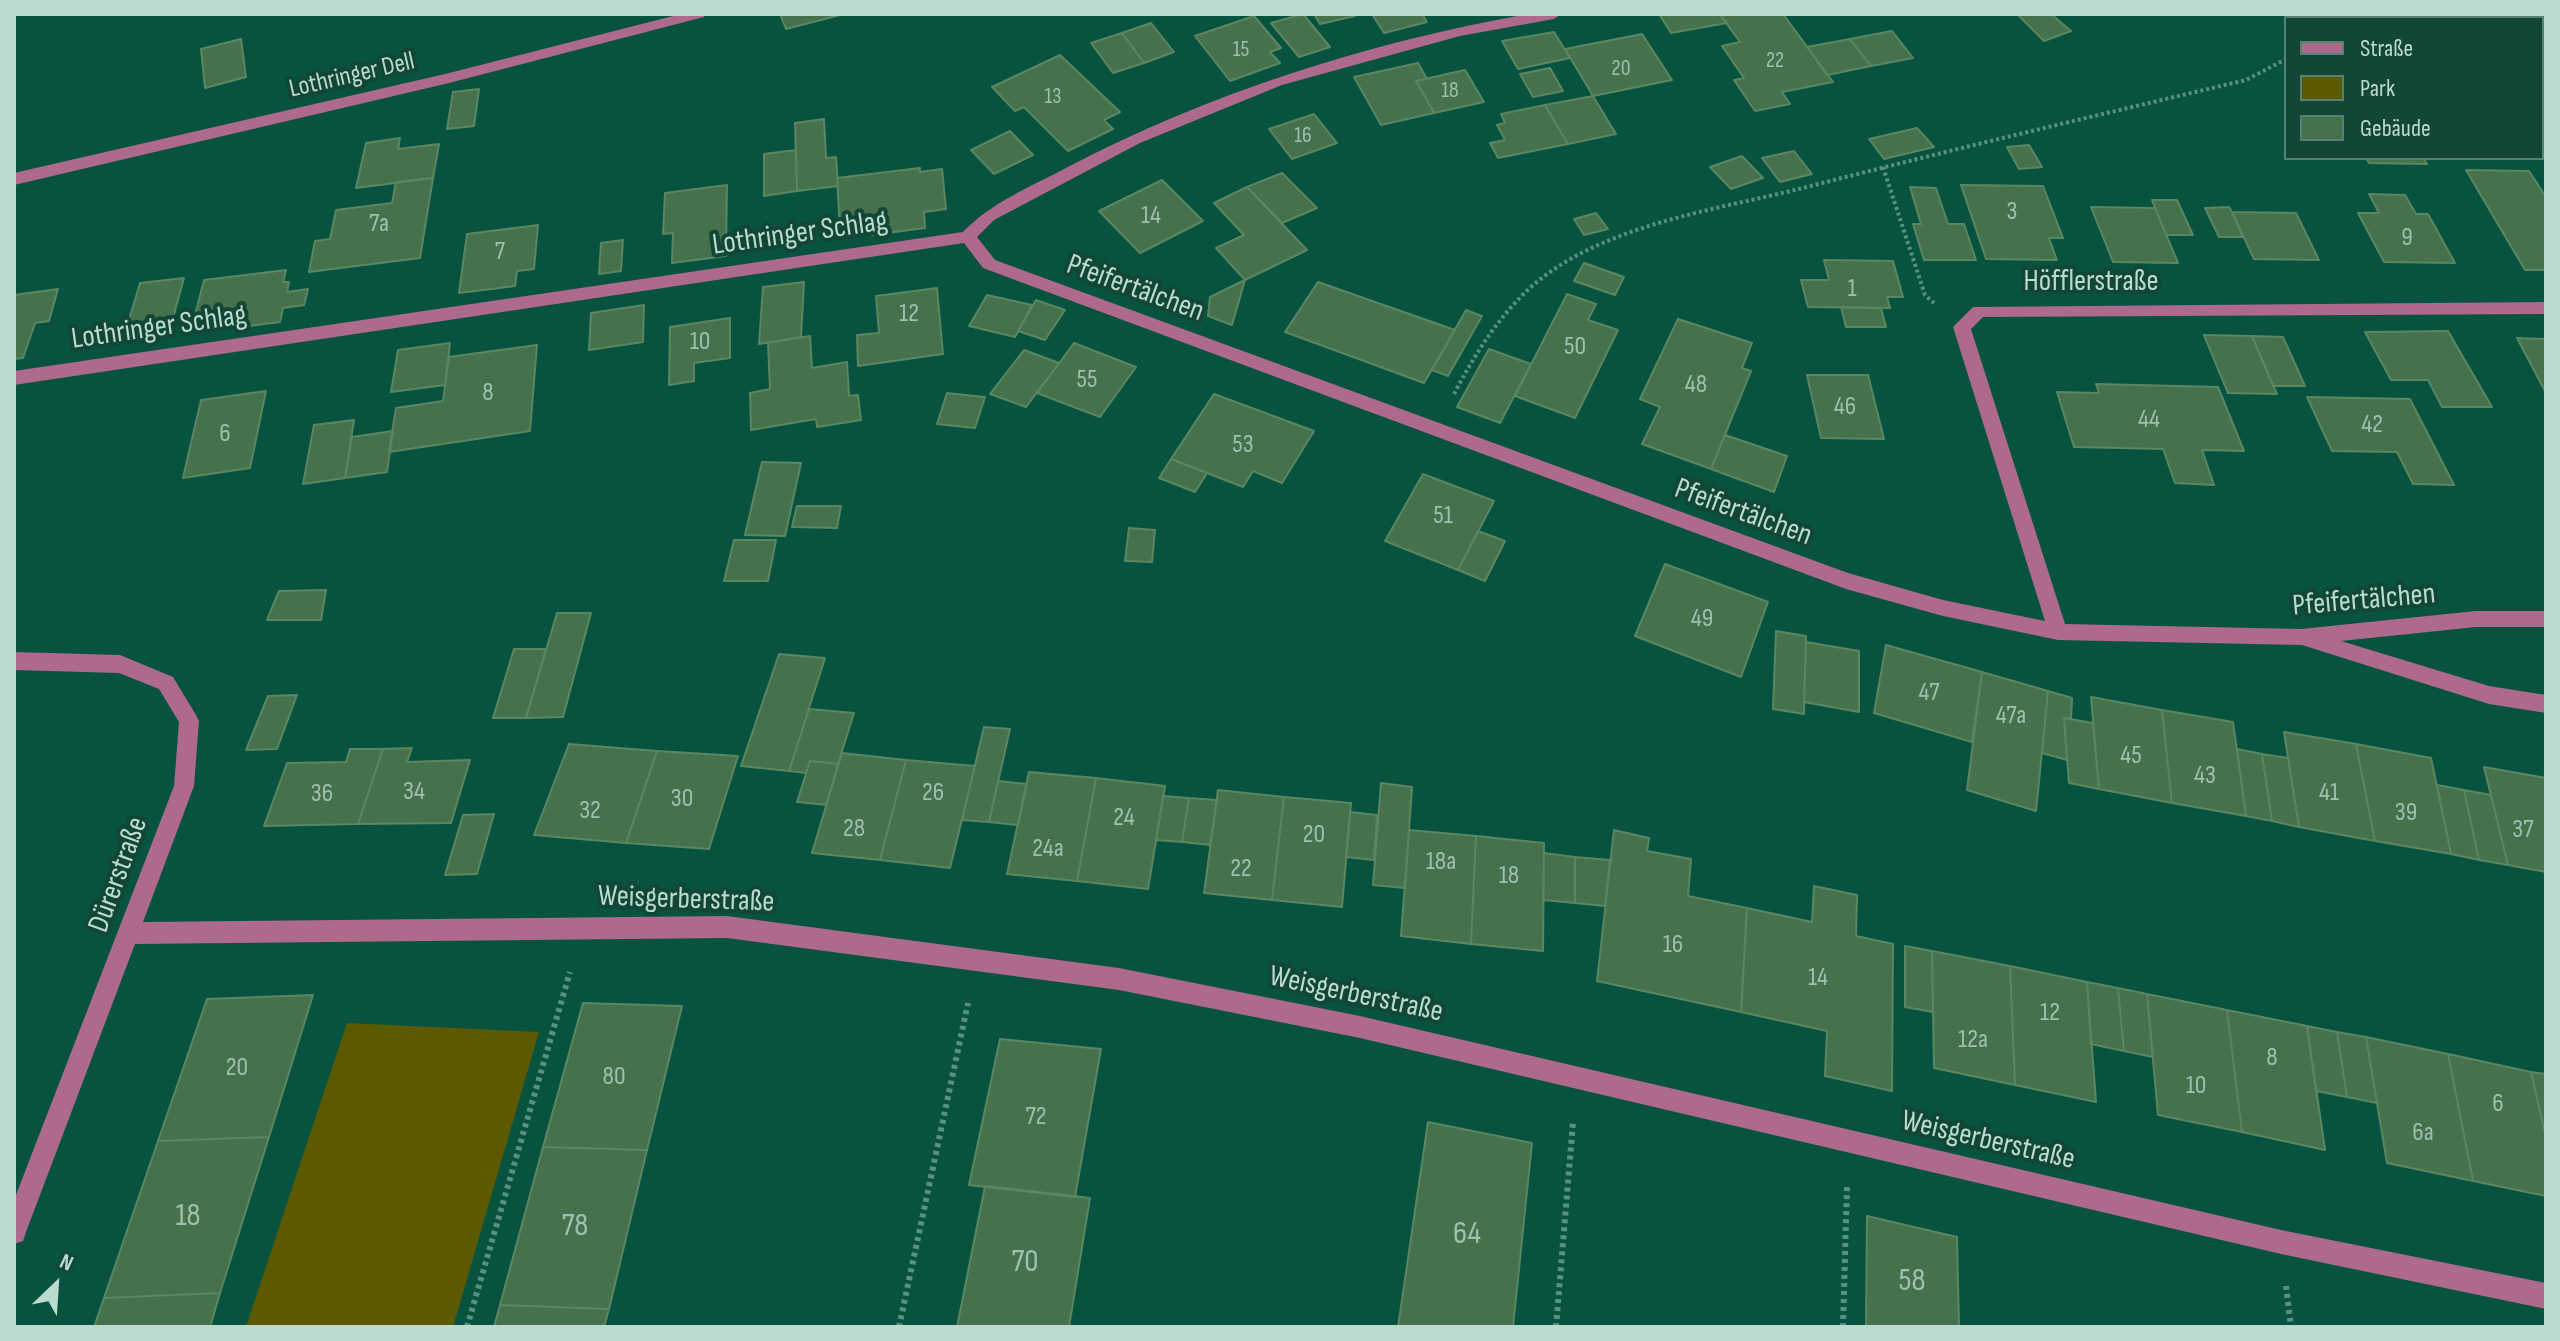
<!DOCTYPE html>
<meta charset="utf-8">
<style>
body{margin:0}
#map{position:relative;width:2560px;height:1341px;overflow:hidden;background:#07533f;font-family:"Sofia Sans Condensed",sans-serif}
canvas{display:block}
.frame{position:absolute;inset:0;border:16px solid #bbdbce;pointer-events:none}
.legend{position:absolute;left:2284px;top:16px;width:260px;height:144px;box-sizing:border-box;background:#124636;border:2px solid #568273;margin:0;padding:10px 14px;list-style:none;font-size:24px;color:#bbdbce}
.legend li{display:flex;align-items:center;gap:16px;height:40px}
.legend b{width:40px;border:2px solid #568273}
.north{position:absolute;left:16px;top:1245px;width:80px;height:80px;-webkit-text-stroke:6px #124636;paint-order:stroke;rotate:25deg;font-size:22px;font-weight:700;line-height:32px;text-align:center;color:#bbdbce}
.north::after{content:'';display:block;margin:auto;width:28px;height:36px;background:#bbdbce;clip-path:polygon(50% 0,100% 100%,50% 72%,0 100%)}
</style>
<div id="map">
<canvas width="2560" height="1341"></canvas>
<div class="frame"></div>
<ul class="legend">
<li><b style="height:10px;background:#ad6a8c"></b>Straße</li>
<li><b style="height:22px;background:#5b5a00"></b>Park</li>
<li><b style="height:22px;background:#45714c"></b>Gebäude</li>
</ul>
<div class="north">N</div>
</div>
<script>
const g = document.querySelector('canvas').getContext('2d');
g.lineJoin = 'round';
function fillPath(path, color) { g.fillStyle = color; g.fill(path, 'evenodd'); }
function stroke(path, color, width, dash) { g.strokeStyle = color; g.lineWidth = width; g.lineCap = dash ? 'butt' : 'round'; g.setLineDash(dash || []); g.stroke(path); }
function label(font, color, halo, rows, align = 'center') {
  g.font = font + ' "Sofia Sans Condensed",sans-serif'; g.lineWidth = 8; g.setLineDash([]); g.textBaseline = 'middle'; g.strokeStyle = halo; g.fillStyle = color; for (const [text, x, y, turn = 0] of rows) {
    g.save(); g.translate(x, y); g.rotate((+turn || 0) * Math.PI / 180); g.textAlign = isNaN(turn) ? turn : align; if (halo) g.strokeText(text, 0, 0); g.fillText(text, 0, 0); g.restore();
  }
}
const green = new Path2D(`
 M347,1023L539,1032L453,1327H246Z`);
const building = new Path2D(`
 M780,14H844L786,29Z
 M1303,14L1330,47L1299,57L1271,23Z
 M1314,14H1354L1355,16L1320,24Z
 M1372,14H1422L1427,22L1384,33Z
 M1659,14H1720L1727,23L1671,33Z
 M1730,14H1783L1833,82L1782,92L1790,104L1755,111L1734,80L1744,78L1722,46L1740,42L1721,16Z
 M2017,14H2051L2071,31L2044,41Z
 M1254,16L1281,48L1270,52L1280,63L1230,81L1195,36Z
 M1151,23L1174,52L1144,63L1122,33Z
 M1892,31L1913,58L1871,66L1850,39Z
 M1554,32L1570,58L1518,69L1502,41Z
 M1122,33L1144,63L1113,73L1091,43Z
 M1642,34L1672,80L1593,96L1565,49Z
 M241,39L246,77L205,88L201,49Z
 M1850,39L1871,66L1827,75L1807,47Z
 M1060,55L1120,112L1104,120L1113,129L1068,151L1024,107L1015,111L992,87Z
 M1418,63L1427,79L1416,81L1434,113L1381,125L1354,77Z
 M1550,68L1563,91L1533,97L1520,74Z
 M1465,70L1484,102L1434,113L1416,81Z
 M479,89L474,126L447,129L453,92Z
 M1593,96L1616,134L1568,144L1545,105Z
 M1545,105L1568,144L1498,158L1490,143L1505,140L1497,125L1505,123L1501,114Z
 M1314,114L1337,143L1292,159L1269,129Z
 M824,119L826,158L836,157L838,186L797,191L795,123Z
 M1917,128L1934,147L1884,159L1869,139Z
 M1010,131L1033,155L994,174L971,150Z
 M400,138L398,149L439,144L433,178L356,188L366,143Z
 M2029,145L2042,167L2019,169L2007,147Z
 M796,150L797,191L764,196V154Z
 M1794,151L1812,174L1780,182L1762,158Z
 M1742,156L1763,178L1731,189L1710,167Z
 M2366,158H2423L2427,164L2369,163Z
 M920,168V172L942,169L946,209L924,212L925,228L872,235L871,226L840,230L837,178Z
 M2466,170L2529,171L2546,197V270H2525Z
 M1282,173L1317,208L1282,223L1247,187Z
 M433,178L420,258L309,272L315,241L330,239L336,210L392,203L396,182Z
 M1162,180L1203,221L1140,253L1099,211Z
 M727,185L726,256L672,263L673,233L663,234L665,193Z
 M1961,185L2043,186L2063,238H2049L2057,260L1986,259Z
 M1247,187L1307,250L1245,280L1216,248L1244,235L1214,203Z
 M1910,187L1936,188L1948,224H1964L1976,260H1924L1913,224H1921Z
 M2369,194L2405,195L2416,214H2428L2455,263L2384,262L2358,213H2379Z
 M2152,200H2177L2193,235H2166Z
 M2091,207L2155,208L2178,263L2113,262Z
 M2229,207L2232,212L2243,237H2219L2205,208Z
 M2232,212L2296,213L2319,260L2254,259Z
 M1596,213L1608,229L1584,235L1574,219Z
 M538,225L534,269L517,271L515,286L459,293L467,234Z
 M623,240L621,271L599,274L601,243Z
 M1824,260L1893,261L1903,297H1887L1890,308L1808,307L1801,280H1829Z
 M1584,263L1624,277L1615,295L1574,281Z
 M286,270L283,282H289L287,292L308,289L304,305L283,308L280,322L217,330L221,316L194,319L204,280Z
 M184,278L173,318L128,323L140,283Z
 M1245,280L1232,325L1208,316L1210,297Z
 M804,282L801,337L759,344L763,287Z
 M1318,282L1455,330L1424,383L1285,332Z
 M937,288L943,354L858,366L857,335L879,333L876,296Z
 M58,289L49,321L35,323L23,358L14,359V295Z
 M1567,294L1596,304L1588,320L1618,330L1575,418L1515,396Z
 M987,295L1032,305L1015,337L969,326Z
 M1036,300L1065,310L1045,340L1018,331Z
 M644,305L643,342L589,350L591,313Z
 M1841,307L1881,308L1886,327H1846Z
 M1466,310L1482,316L1448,376L1432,370Z
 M730,318V358L694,363V381L669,385L670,327Z
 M1678,319L1752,343L1742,368L1751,371L1711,469L1642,444L1660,407L1640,399Z
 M2448,331L2492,407H2442L2428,380H2391L2365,332Z
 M2204,335L2252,336L2277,394L2228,393Z
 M810,336L812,368L847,362L849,396L858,395L861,420L817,427L816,419L751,430L750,393L770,389L768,343Z
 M2252,336L2283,337L2305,386H2273Z
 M2517,338L2546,339V393Z
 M450,343L445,385L391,392L398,350Z
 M1074,343L1136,367L1100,417L1037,393Z
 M537,345L530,431L389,452L396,408L443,401L449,357Z
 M1489,349L1531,364L1500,423L1457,407Z
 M1024,350L1059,363L1026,407L990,394Z
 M1807,375H1868L1884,439L1821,438Z
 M2096,384L2218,387L2244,451L2202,450L2214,485L2175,483L2163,449L2074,447L2057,392L2099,393Z
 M266,391L250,468L183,478L201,400Z
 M947,393L985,397L975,428L937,424Z
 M1214,394L1314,431L1282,483L1253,471L1243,487L1171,459Z
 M2307,397L2410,399L2454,485L2413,484L2397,452L2332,451Z
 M354,420L345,478L303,484L314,425Z
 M393,431L387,472L345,478L352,437Z
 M1725,435L1787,456L1774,492L1711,469Z
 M1171,459L1207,473L1195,492L1159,478Z
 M762,462L801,463L785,536L745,535Z
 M1423,474L1494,501L1458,570L1385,541Z
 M797,506H841L837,528L792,527Z
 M1129,528L1155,530L1152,562L1125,561Z
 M1478,531L1505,541L1485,581L1458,570Z
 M734,540H776L768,581H724Z
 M1665,564L1768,602L1741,677L1635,636Z
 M326,590L321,620H267L279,591Z
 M557,613H591L563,717L526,718Z
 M1776,631L1806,636L1804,714L1773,709Z
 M1806,642L1859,651V712L1804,702Z
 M1886,645L1982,672L1972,742L1874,713Z
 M514,649H546L526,718H493Z
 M779,654L825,658L789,771L741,766Z
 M1982,672L2048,691L2036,811L1967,790Z
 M2048,691L2072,698L2071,719L2064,718L2067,760L2042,753Z
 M297,695L277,749L246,750L268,696Z
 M2091,697L2162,710L2172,803L2099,789Z
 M809,709L854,713L838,764L810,761L806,773L789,771Z
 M2162,710L2233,722L2246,816L2172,803Z
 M2064,718L2093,723L2099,789L2069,783Z
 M984,727L1010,729L989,822L962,820Z
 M2284,732L2356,744L2375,841L2299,827Z
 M569,744L657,751L626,843L534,835Z
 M2356,744L2431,758L2451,854L2375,841Z
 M412,748L407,762L470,760L451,823L358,824L383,749Z
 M350,749H383L358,824L264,826L287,763L346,762Z
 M2237,749L2262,754L2272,821L2246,816Z
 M657,751L738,756L709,849L626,843Z
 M842,753L906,760L880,860L812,853Z
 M2262,754L2288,758L2299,827L2272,821Z
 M906,760L975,766L950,868L880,860Z
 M810,761L838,764L826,805L797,802Z
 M2484,767L2546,778V872L2508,865Z
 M1029,772L1096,778L1077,881L1007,874Z
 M1096,778L1165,786L1148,889L1077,881Z
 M998,781L1027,784L1018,825L989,822Z
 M1381,783L1412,787L1405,888L1373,885Z
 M2437,785L2464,790L2479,860L2451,854Z
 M1218,790L1284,797L1272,900L1204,893Z
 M2464,790L2491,795L2508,865L2479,860Z
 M1163,796L1189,798L1182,842L1156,840Z
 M1284,797L1351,803L1342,907L1272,900Z
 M1189,798L1217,800L1210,845L1182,842Z
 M1350,812L1377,815L1374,860L1346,857Z
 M494,814L477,874L445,875L463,815Z
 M1409,830L1476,836L1471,944L1401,936Z
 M1614,830L1649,838L1647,851L1691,859L1688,896L1747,908L1741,1012L1597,981Z
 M1476,836L1544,843L1543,951L1471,944Z
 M1544,853L1575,857V903L1543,900Z
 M1575,857L1610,860L1605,906L1575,903Z
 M1814,886L1857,895L1856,936L1893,944L1892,1091L1825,1076L1827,1031L1741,1012L1747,908L1812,922Z
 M1905,946L1932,951L1933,1012L1905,1007Z
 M1932,951L2010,966L2015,1085L1934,1068Z
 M2010,966L2087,982L2096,1102L2015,1085Z
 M2087,982L2118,988L2124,1051L2091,1044Z
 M2118,988L2147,994L2153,1057L2124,1051Z
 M2147,994L2227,1010L2242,1132L2158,1115Z
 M313,995L269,1137L158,1141L207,999Z
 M583,1003L682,1006L647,1150L543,1147Z
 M2227,1010L2307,1026L2325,1150L2242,1132Z
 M2307,1026L2337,1032L2347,1097L2316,1091Z
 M2337,1032L2366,1037L2377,1103L2347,1097Z
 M2366,1037L2448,1054L2473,1181L2387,1163Z
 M1000,1039L1101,1049L1075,1197L969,1185Z
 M2448,1054L2531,1072L2546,1137V1196L2473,1181Z
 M2531,1072L2546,1074V1137Z
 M1428,1122L1532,1143L1513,1327H1398Z
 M269,1137L220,1293L104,1298L158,1141Z
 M543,1147L647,1150L609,1309L500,1305Z
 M985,1186L1090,1198L1069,1327H957Z
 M1867,1216L1957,1237L1959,1327H1866Z
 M220,1293L210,1327H94L104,1298Z
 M500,1305L609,1309L604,1327H494Z`);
const pathFar1 = new Path2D(`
 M2366,18L2373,14
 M1883,167L1925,295L1934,303
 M1454,394C1475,354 1498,317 1532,286C1602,225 1715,210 1803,188C1950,150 2098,115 2246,80L2286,59`);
const path = new Path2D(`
 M2286,1286L2291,1327
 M467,1327L570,972
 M899,1327L968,1003
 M1556,1327L1573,1122
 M1843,1327L1847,1186`);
const minor = new Path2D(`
 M681,14H706L704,17L445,84L14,185V173L445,74Z
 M1528,14H1561L1554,19L1460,36L1282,85L1140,143L994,220L977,237L995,260L1848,573L1943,600L2045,621L1953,327L1973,307L2546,302V314L1983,317L1971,329L2065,624L2301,629L2476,611H2546V627H2476L2341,641L2489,686L2546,695V713L2489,704L2302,645L2058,640L1943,616L1846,589L983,268L964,243L14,385V371L963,232C992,202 1030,187 1066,168C1211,92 1367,43 1528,14Z
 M14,652L120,655L173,677L196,715L199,721L194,786L143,922L727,916L1119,968L1360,1016L2281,1230L2546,1283V1309L2281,1254L1360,1038L1119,990L727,938L135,944L26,1232L23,1241L14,1244V1200L174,786L179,722L159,689L119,673L14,670Z`);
const farNumbernames = [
 ["15",1241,50],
 ["22",1775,61],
 ["20",1621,69],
 ["18",1450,91],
 ["13",1053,97],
 ["16",1303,136]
];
const farStreetnames = [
 ["Lothringer Dell",352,76,-13]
];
const numberNames = [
 ["3",2012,212],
 ["14",1151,216],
 ["7a",379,224],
 ["9",2407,238],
 ["7",500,252],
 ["1",1852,289],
 ["12",909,314],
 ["10",700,342],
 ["50",1575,347],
 ["55",1087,380],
 ["48",1696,385],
 ["8",488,393],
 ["46",1845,407],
 ["44",2149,420],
 ["42",2372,425],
 ["6",225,434],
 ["53",1243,445],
 ["51",1443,516],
 ["49",1702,619],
 ["47",1929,693],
 ["47a",2011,716],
 ["45",2131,756],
 ["43",2205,776],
 ["34",414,792],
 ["26",933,793],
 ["41",2329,793],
 ["36",322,794],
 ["30",682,799],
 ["32",590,811],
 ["39",2406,813],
 ["24",1124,818],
 ["28",854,829],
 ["37",2523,830],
 ["20",1314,835],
 ["24a",1048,849],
 ["18a",1441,862],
 ["22",1241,869],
 ["18",1509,876],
 ["16",1673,945],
 ["14",1818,978],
 ["12",2050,1013],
 ["12a",1973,1040],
 ["8",2272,1058],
 ["20",237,1068],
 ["80",614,1077],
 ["10",2196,1086],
 ["6",2498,1104],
 ["72",1036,1117],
 ["6a",2423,1133]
];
const streetNames = [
 ["Lothringer Schlag",800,234,-8],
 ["Höfflerstraße",2091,282],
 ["Pfeifertälchen",1135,289,20],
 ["Lothringer Schlag",159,328,-8],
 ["Pfeifertälchen",1743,513,20],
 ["Pfeifertälchen",2364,601,-5],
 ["Dürerstraße",119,875,-70],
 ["Weisgerberstraße",686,900,2],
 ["Weisgerberstraße",1356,995,12],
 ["Weisgerberstraße",1988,1141,13]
];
const nearNumbernames = [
 ["18",188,1217],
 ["78",575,1227],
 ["64",1467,1235],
 ["70",1025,1263],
 ["58",1912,1282]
];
fillPath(green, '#5b5a00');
fillPath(building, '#45714c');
stroke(building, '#5a8761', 2);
stroke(pathFar1, '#599180', 4, [3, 3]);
stroke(path, '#599180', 6, [4, 4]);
fillPath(minor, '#ad6a8c');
label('22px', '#9ec0ae', null, farNumbernames);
label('26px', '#bbdbce', '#124636', farStreetnames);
label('26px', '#9ec0ae', null, numberNames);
label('30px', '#bbdbce', '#124636', streetNames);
label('32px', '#9ec0ae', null, nearNumbernames);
</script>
